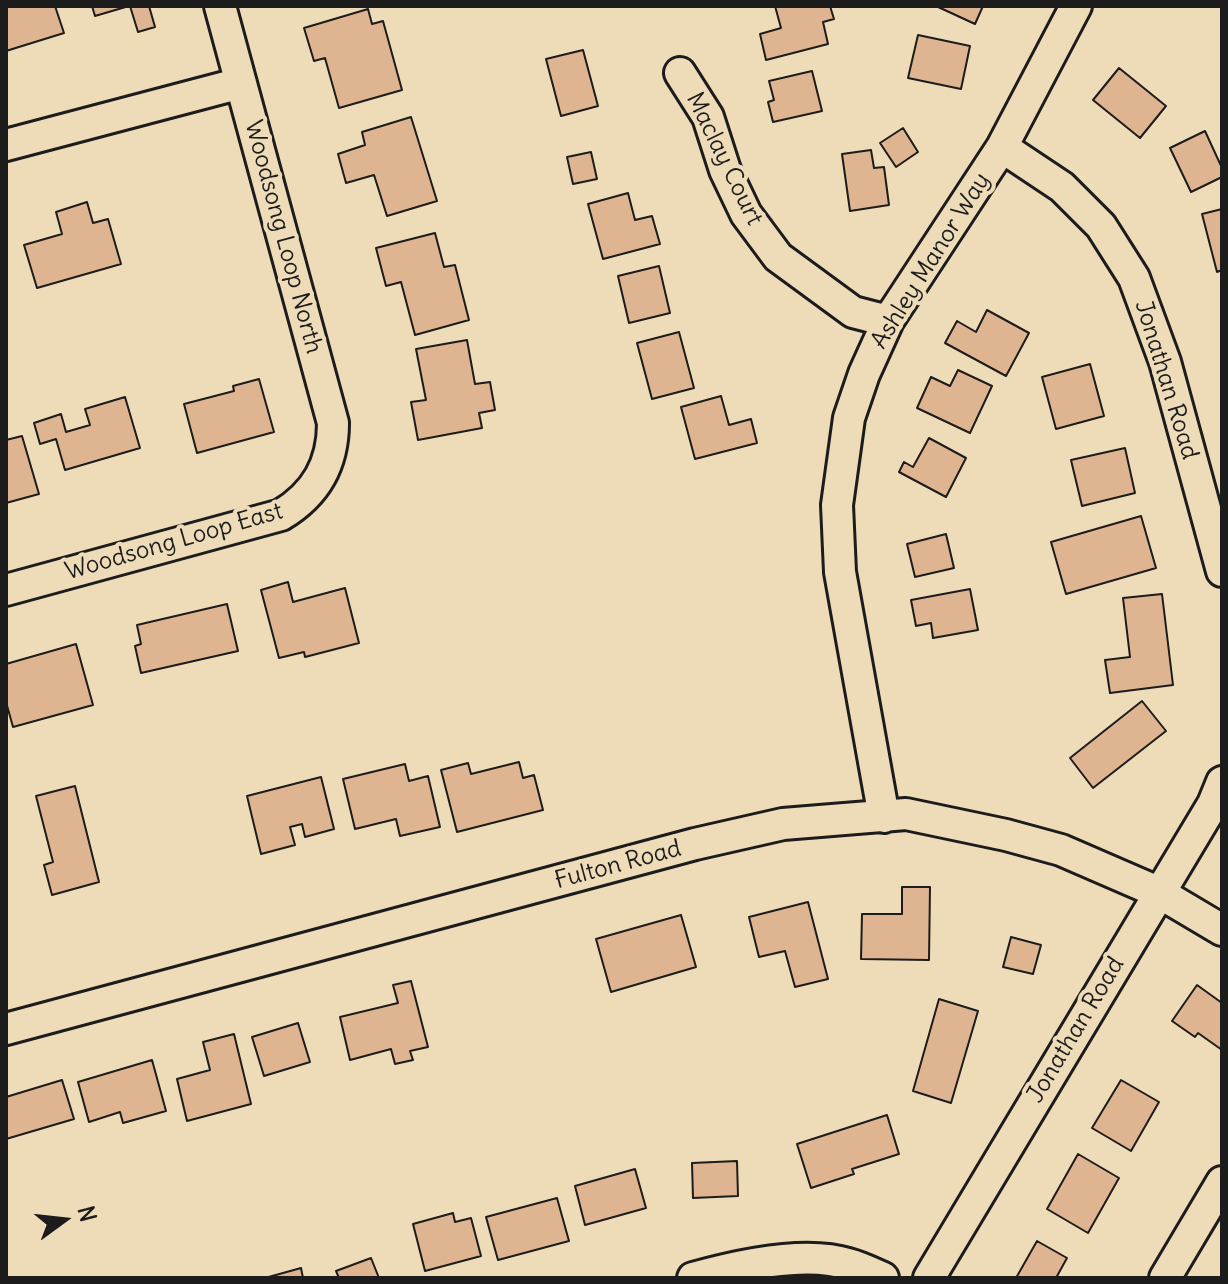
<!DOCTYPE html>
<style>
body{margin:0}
#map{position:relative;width:1228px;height:1284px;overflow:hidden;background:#eedcb9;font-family:Delius,sans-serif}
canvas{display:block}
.frame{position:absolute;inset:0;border:8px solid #1c1c1c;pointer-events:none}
.north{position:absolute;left:24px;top:1180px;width:80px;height:80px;-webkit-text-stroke:6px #eedcb9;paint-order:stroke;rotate:75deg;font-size:22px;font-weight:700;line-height:32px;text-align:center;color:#1c1c1c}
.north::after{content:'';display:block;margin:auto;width:28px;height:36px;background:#1c1c1c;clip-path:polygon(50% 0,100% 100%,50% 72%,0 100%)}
</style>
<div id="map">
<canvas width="1228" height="1284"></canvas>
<div class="frame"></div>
<div class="north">N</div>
</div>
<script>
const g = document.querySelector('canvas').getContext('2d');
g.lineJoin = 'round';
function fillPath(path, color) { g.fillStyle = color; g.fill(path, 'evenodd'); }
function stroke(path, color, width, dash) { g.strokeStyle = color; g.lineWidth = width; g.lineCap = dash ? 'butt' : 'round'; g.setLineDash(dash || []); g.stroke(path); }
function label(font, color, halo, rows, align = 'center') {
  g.font = font + ' Delius,sans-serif'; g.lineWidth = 8; g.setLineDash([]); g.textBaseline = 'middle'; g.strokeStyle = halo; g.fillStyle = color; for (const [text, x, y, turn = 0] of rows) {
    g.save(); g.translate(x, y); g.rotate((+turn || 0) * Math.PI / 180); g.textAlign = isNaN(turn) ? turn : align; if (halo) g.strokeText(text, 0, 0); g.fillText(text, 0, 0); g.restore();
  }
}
const building = new Path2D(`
 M6,6H55L64,33L6,51Z
 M92,6H129L95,16Z
 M130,6H149L155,27L138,32Z
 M775,6H830L834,19L823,22L828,44L766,60L760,34L781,28Z
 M936,6H983L975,24Z
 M368,9L372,24L383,21L402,90L339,108L325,58L314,61L304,28Z
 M918,35L970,46L961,89L908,78Z
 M583,50L598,106L561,116L546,59Z
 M1119,68L1166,106L1140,138L1093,100Z
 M812,71L822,111L773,122L768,102L774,100L769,81Z
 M411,117L437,201L387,216L374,175L346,183L338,154L365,145L362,132Z
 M903,128L918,152L896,167L880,143Z
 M1205,131L1222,168V177L1191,192L1170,148Z
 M871,150L874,168L884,167L889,205L850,211L842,154Z
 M591,152L597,179L573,184L567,157Z
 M628,193L635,220L652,216L660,244L603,259L588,204Z
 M87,202L93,223L108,219L121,264L37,288L24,245L62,234L56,212Z
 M1222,209V270L1217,272L1202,214Z
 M435,233L444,267L455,265L469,320L415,335L401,282L386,286L376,248Z
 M659,266L670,313L629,323L618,276Z
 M987,310L1029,333L1006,376L945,343L957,321L976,332Z
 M679,332L694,388L652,399L637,343Z
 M467,340L475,384L490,382L495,410L479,413L482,428L418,440L411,402L426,400L416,349Z
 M1090,364L1104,416L1056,429L1042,377Z
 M958,370L992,386L970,433L917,408L931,377L950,386Z
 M259,379L274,432L197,453L184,404L234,391L233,386Z
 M721,396L729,425L751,419L757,443L695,459L681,407Z
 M125,397L140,448L65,470L56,439L40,444L34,423L61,414L66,432L90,425L85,409Z
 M22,436L39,494L6,503V440Z
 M929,438L966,458L946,497L899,472L904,462L913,467Z
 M1125,448L1135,493L1082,506L1071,460Z
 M1141,516L1156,568L1066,594L1051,542Z
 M946,534L954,568L915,577L907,544Z
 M288,582L293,602L345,588L359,643L305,657L304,652L279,658L261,590Z
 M970,589L978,630L933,638L931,623L916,626L911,600Z
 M1162,594L1173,685L1110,693L1105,660L1130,657L1123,598Z
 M227,604L238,651L141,673L135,646L141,644L137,625Z
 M76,644L93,705L13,727L6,702V664Z
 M1142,701L1166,731L1093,788L1070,758Z
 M519,762L523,778L534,775L543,810L457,832L441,770L468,763L471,774Z
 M405,764L409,781L428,776L440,827L400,836L396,819L355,829L343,779Z
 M321,777L334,829L305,837L302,824L290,827L295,845L261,854L247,796Z
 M75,786L99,882L52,895L44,865L53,862L36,796Z
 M902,887H930L929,960L861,959L862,914H902Z
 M808,902L828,979L795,987L785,951L759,957L749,917Z
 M681,915L696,967L611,992L596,939Z
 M1011,937L1041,945L1033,974L1003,967Z
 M411,981L428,1047L410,1051L413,1060L395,1064L391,1049L350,1060L340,1017L398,1003L393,985Z
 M1197,985L1222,1003V1050L1198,1033L1195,1037L1172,1021Z
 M939,999L978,1011L951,1103L913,1091Z
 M298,1023L310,1062L264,1076L252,1037Z
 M234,1034L251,1104L187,1121L177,1079L210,1070L203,1042Z
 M152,1060L166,1111L123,1123L120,1112L89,1122L78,1082Z
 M62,1080L74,1119L6,1139V1097Z
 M1121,1080L1159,1102L1131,1151L1092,1128Z
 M887,1115L899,1154L852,1169L854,1174L811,1188L797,1144Z
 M1078,1154L1119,1178L1088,1233L1047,1209Z
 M737,1161L738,1196L693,1198L692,1163Z
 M635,1169L646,1208L585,1225L575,1186Z
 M557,1198L569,1241L498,1260L486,1217Z
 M453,1213L455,1222L471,1218L481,1256L425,1271L413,1224Z
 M1037,1241L1067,1258L1056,1278H1016Z
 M371,1258L379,1278H339L336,1271Z
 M301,1268L303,1278H265Z`);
const street = new Path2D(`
 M680,73L708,117L725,170L746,214L778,257L853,312L888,321
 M6,145L241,83
 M1002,147L1062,187L1101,226L1134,278L1165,362L1222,571
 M6,590L281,515C316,494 333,464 333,423L220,6
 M884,817L840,572L837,505L849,418L864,374L888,321L1002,147L1076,6
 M6,1029L695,844L783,824L906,814L1006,835L1061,850L1158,892L1222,930
 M693,1278C736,1266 804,1250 848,1264C860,1267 872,1273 883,1278
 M929,1278L1213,804L1222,782
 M1165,1278L1222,1182`);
const streetNames = [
 ["Maclay Court",724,159,64],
 ["Woodsong Loop North",283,237,75],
 ["Ashley Manor Way",931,261,-58],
 ["Jonathan Road",1166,380,73],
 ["Woodsong Loop East",174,542,-16],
 ["Fulton Road",618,865,-15],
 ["Jonathan Road",1076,1030,-59]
];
fillPath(building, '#dfb490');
stroke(building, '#1c1c1c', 2);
stroke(street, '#1c1c1c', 36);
stroke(street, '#eedcb9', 30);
label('24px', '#1c1c1c', '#eedcb9', streetNames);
</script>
